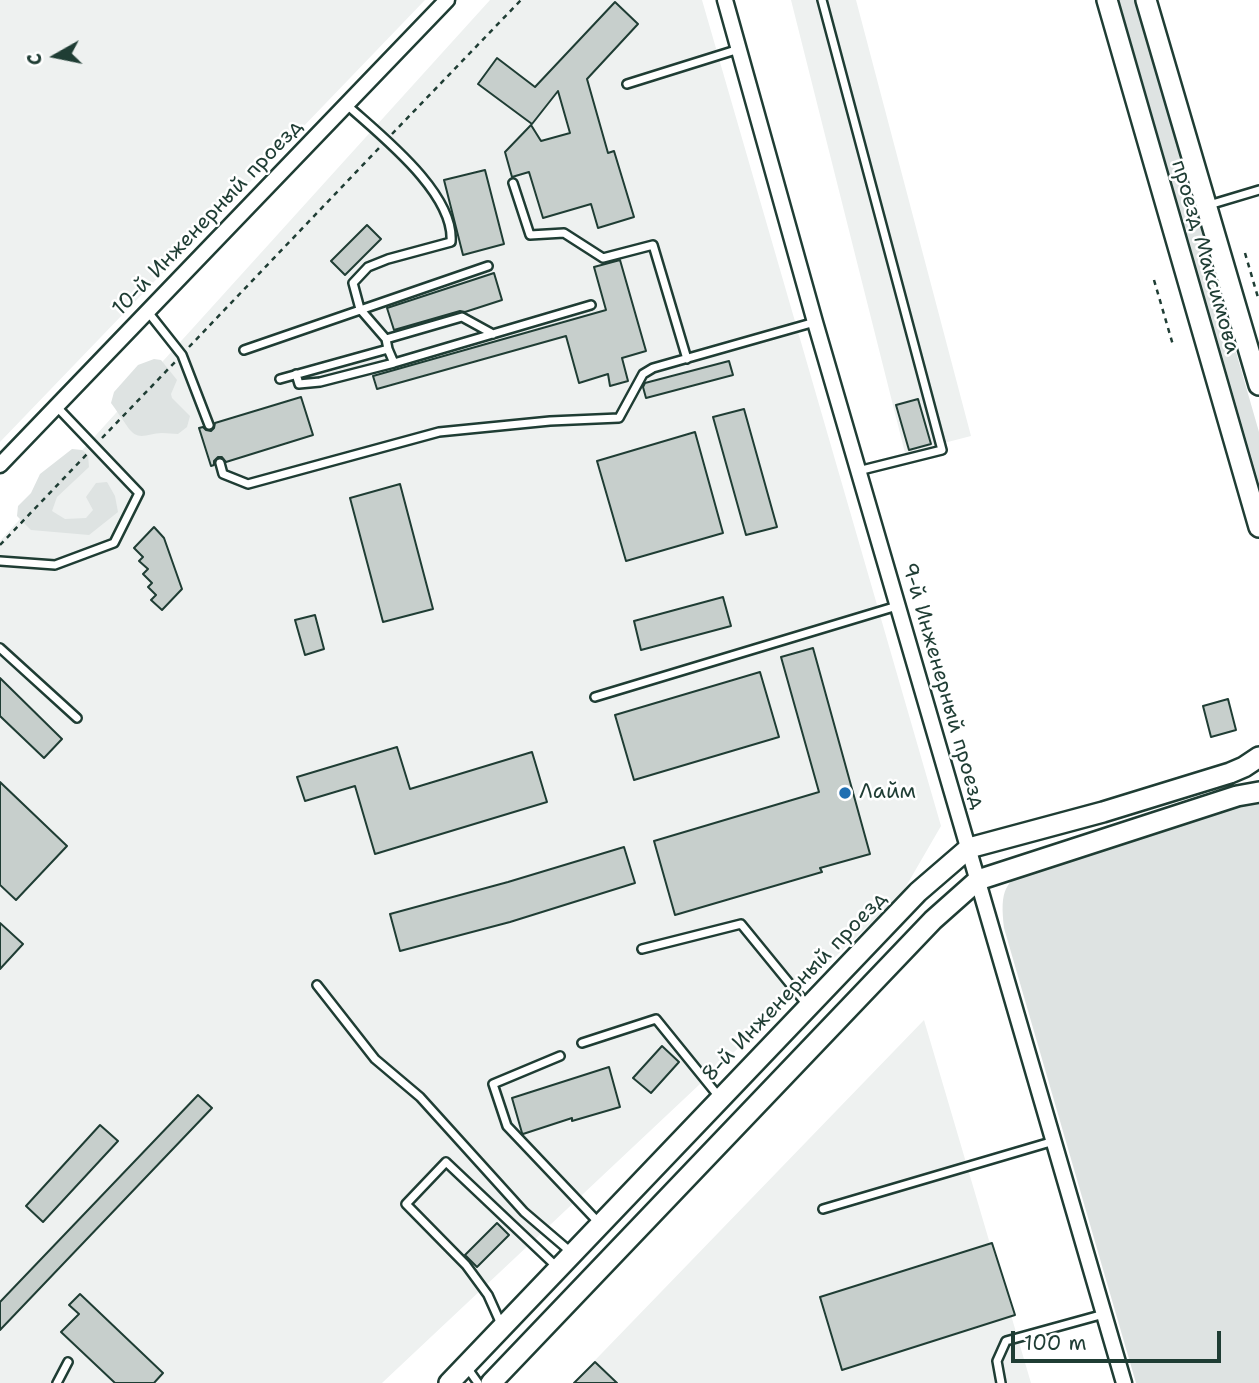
<!DOCTYPE html>
<meta charset="utf-8">
<style>
body{margin:0}
#map{position:relative;width:1259px;height:1383px;overflow:hidden;background:#fff;font-family:"Shantell Sans",sans-serif}
canvas{display:block}
.north{position:absolute;left:21px;top:21px;width:70px;height:70px;-webkit-text-stroke:5px #fff;paint-order:stroke;rotate:261deg;font-size:19px;font-weight:700;line-height:28px;text-align:center;color:#1f3d34}
.north::after{content:'';display:block;margin:auto;width:24px;height:32px;background:#1f3d34;clip-path:polygon(50% 0,100% 100%,50% 72%,0 100%)}
.scale{position:absolute;left:1011px;top:1331px;width:210px;height:32px;box-sizing:border-box;border:4px solid #1f3d34;border-top:0;padding-left:9px;font-size:21px;line-height:24px;white-space:nowrap;color:#1f3d34;-webkit-text-stroke:5px #fff;paint-order:stroke}
</style>
<div id="map">
<canvas width="1259" height="1383"></canvas>
<div class="north">С</div>
<div class="scale">100 m</div>
</div>
<script>
const g = document.querySelector('canvas').getContext('2d');
g.lineJoin = 'round';
function fillPath(path, color) { g.fillStyle = color; g.fill(path, 'evenodd'); }
function stroke(path, color, width, dash) { g.strokeStyle = color; g.lineWidth = width; g.lineCap = dash ? 'butt' : 'round'; g.setLineDash(dash || []); g.stroke(path); }
function label(font, color, halo, rows, align = 'center') {
  g.font = font + ' "Shantell Sans",sans-serif'; g.lineWidth = 5; g.setLineDash([]); g.textBaseline = 'middle'; g.strokeStyle = halo; g.fillStyle = color; for (const [text, x, y, turn = 0] of rows) {
    g.save(); g.translate(x, y); g.rotate((+turn || 0) * Math.PI / 180); g.textAlign = isNaN(turn) ? turn : align; if (halo) g.strokeText(text, 0, 0); g.fillText(text, 0, 0); g.restore();
  }
}
const built = new Path2D(`
 M0,0H425L0,442Z
 M490,0H702L941,826L901,895L382,1383H0V541Z
 M791,0H856L971,436L905,453Z
 M924,1020L1031,1383H573Z`);
const green = new Path2D(`
 M1119,0H1135L1259,432V483Z
 M154,359L161,360L177,380L171,394L172,398L190,416L187,427L178,434C173,434 167,433 162,433C147,433 138,443 127,426C122,419 117,411 111,403L114,392L138,365Z
 M72,449L82,450L88,455L89,467L57,497L52,511L65,519L86,518L93,510L86,497L96,483L107,482L115,496L118,512L89,535L31,530L17,516L18,506L31,493L40,474Z
 M1259,801V1383H1136L1004,928C1000,891 1003,879 1039,865Z`);
const building = new Path2D(`
 M615,2L638,24L587,79L608,153L614,151L634,217L598,228L591,204L543,218L529,172L512,177L505,152L531,125L541,141L570,133L558,91L532,124L478,84L497,58L535,87Z
 M485,170L504,244L463,255L444,180Z
 M367,225L381,239L345,275L331,261Z
 M620,260L646,351L622,358L628,381L610,386L608,374L579,383L566,336L377,389L373,376L606,310L594,267Z
 M494,273L502,300L465,312L460,311L394,330L387,308Z
 M729,361L733,375L646,398L643,387L645,383Z
 M301,397L313,435L226,462L222,457H218L214,461V465L211,466L199,428L203,427L206,430L211,431L214,428L215,423Z
 M918,399L931,444L909,450L896,405Z
 M744,409L777,527L746,535L713,417Z
 M695,432L723,533L626,561L597,461Z
 M400,484L433,609L383,622L350,498Z
 M154,527L164,538L182,589L162,610L151,600L156,595L148,587L152,583L143,574L148,569L139,561L143,557L134,548Z
 M723,597L731,626L641,650L634,621Z
 M315,615L324,649L305,655L295,620Z
 M813,648L870,854L820,868L822,872L675,915L654,841L819,792L781,657Z
 M760,672L779,737L634,780L615,715Z
 M0,678L62,739L44,758L0,716Z
 M1228,699L1236,730L1211,737L1203,706Z
 M397,747L410,789L532,752L547,802L375,854L355,786L305,801L297,777Z
 M0,782L67,846L16,900L0,885Z
 M624,847L635,883L510,922L400,951L390,914L508,882Z
 M0,923L23,944L0,969Z
 M662,1046L679,1062L651,1093L633,1078Z
 M609,1067L620,1107L572,1121V1118L523,1134L522,1133L512,1098Z
 M198,1095L212,1108L0,1330V1302Z
 M100,1125L118,1141L43,1222L26,1206Z
 M497,1223L509,1235L477,1267L465,1255Z
 M992,1243L1015,1315L842,1370L820,1297Z
 M80,1294L163,1373L154,1383H115L61,1332L79,1314L69,1305Z
 M595,1362L617,1383H574Z`);
const path = new Path2D(`
 M392,134L521,0
 M1245,253L1259,301
 M1154,280L1173,345
 M189,347L380,147
 M102,438L175,362
 M0,545L88,453`);
const lane = new Path2D(`
 M822,0L942,450L858,471
 M627,84L739,49
 M347,105C380,135 455,193 451,242L388,259L368,267L353,283L360,309L386,339L388,349L394,363
 M513,183L530,235L564,233L603,258L653,245L687,359
 M1209,205L1259,190
 M148,312L182,355L209,425
 M386,339L462,317L493,334
 M244,350L488,266
 M296,374L299,384L320,382L394,363L591,305
 M280,379L388,349
 M220,463L223,474L248,484L439,432L550,421L619,418L643,374L653,368L815,322
 M0,561L55,565L114,543L139,493L56,406
 M0,648L77,718
 M595,697L897,606
 M642,949L741,924L808,1006
 M317,985L375,1059L420,1097L524,1212L572,1253
 M582,1043L656,1019L720,1098
 M560,1056L493,1084L507,1126L600,1224
 M823,1209L1054,1141
 M501,1324L488,1295L466,1265L406,1204L446,1162L558,1268
 M466,1366L478,1383
 M57,1383L68,1362
 M1001,1383L997,1361L1006,1341L1104,1314`);
const street = new Path2D(`
 M725,0L815,322L1124,1383
 M0,465L447,0`);
const secondary = new Path2D(`
 M1107,0L1259,527
 M1146,0L1259,385
 M449,1383L918,892L969,848L1103,812L1230,773L1244,767L1259,757
 M491,1383L933,920L978,880L1237,796L1259,792`);
const markers = [
 [845,793,7,"#1f6fb2"]
];
const streetNames = [
 ["10-й Инженерный проезд",208,218,-46],
 ["проезд Максимова",1205,257,74],
 ["9-й Инженерный проезд",943,686,74],
 ["8-й Инженерный проезд",795,987,-46]
];
const poiNames = [
 ["Лайм",859,793]
];
fillPath(built, '#eef1f0');
fillPath(green, '#dee3e2');
fillPath(building, '#c7cfcc');
stroke(building, '#1f3d34', 2);
stroke(lane, '#1f3d34', 12);
stroke(street, '#1f3d34', 19);
stroke(secondary, '#1f3d34', 24);
stroke(path, '#1f3d34', 2.5, [5, 5]);
stroke(lane, '#fff', 7);
stroke(street, '#fff', 14);
stroke(secondary, '#fff', 19);
for (const [x, y, r, color] of markers) { const dot = new Path2D(); dot.arc(x, y, r, 0, 2 * Math.PI); g.fillStyle = color; g.fill(dot); stroke(dot, '#fff', 2.5); }
label('21px', '#1f3d34', '#fff', streetNames);
label('21px', '#1f3d34', '#fff', poiNames, 'left');
</script>
